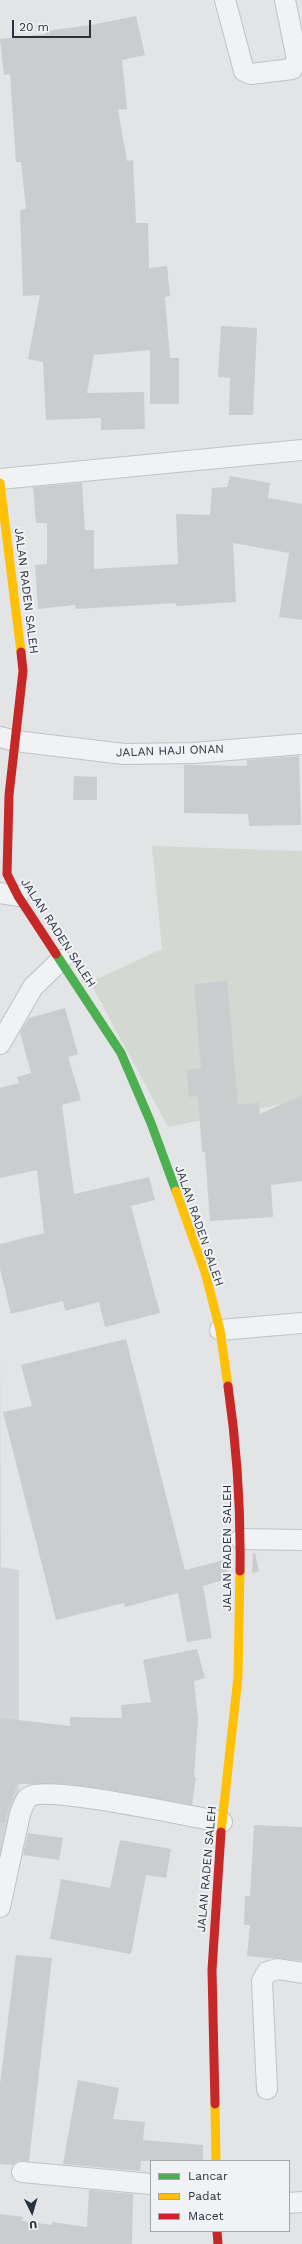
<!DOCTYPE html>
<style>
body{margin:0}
#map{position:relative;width:302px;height:2244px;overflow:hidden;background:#e2e4e6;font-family:"Work Sans",sans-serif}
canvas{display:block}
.legend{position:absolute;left:150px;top:2160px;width:140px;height:72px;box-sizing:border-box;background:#f0f2f5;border:1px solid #a1a5ab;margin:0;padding:5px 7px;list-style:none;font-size:12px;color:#2b323d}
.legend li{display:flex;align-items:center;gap:8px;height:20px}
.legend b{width:20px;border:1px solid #a1a5ab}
.north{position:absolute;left:12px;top:2192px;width:40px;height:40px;-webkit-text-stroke:3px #f0f2f5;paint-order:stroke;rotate:175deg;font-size:11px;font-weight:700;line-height:16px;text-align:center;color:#2b323d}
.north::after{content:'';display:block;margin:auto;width:14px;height:18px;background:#2b323d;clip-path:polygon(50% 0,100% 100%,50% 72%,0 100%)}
.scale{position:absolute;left:12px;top:20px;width:79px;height:18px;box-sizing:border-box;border:2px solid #2b323d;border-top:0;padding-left:5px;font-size:12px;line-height:14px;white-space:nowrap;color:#2b323d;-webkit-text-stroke:3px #f0f2f5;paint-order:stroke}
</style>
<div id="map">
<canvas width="302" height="2244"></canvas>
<ul class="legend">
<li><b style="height:5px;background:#4caf50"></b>Lancar</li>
<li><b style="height:5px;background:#ffc107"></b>Padat</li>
<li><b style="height:5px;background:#c62828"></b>Macet</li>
</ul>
<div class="north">U</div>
<div class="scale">20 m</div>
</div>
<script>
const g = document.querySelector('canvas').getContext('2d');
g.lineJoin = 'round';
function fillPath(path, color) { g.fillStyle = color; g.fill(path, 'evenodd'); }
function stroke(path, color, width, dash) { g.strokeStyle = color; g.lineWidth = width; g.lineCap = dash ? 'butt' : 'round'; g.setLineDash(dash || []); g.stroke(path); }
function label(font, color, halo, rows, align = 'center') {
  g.font = font + ' "Work Sans",sans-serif'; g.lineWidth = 4; g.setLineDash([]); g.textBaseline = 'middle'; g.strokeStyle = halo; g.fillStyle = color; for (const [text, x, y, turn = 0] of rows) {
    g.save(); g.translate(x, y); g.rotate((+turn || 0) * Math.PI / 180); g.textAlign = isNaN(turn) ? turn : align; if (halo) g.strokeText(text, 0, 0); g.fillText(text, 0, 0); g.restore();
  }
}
const built = new Path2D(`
 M0,1345L1,1567L19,1570V1795L0,1884Z`);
const green = new Path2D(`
 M152,846L302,851V1100L168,1127L90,982L162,949Z`);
const building = new Path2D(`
 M136,16L145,55L122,60L127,109L118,110L127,161L133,160L136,223H148L149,268L167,266L170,296L165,297L170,358H179V404H150V350L94,355L87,393L144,392L145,429L101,430V418L46,420L43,362L28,359L40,295L23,296L20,210L26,209L21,162H16L10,74L4,75L0,39L46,34V31L91,25Z
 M221,326L257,328L253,415H229L230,378L218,377Z
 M230,476L270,483L268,498L302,504V620L279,617L289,553L233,543L236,602L176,606V603L76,609L75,605L38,609L35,565L47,564V523H36L33,487L82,483L85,530H94V569L178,564L176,514L210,515L212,488L227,487Z
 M299,756L301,825L249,826L248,814L184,813V765L247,766V760Z
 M74,776L97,777V800H73Z
 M227,981L238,1104L259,1103L260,1114L302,1095V1181L271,1185L273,1217L210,1221L205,1152H202L198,1096L189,1097L187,1070L201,1068L194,984Z
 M65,1008L78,1054L68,1057L81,1100L62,1105L74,1194L149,1177L155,1200L131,1206L160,1313L105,1327L99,1302L65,1311L63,1301L11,1314L0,1269V1244L44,1233L37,1170L0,1178V1088L19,1083L17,1077L31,1073L20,1032L29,1018Z
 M126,1339L185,1570L228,1559L227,1579L203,1586L212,1638L187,1642L178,1593L125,1607L124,1603L56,1620L3,1412L32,1406L21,1365Z
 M253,1553H255L259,1571L252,1573Z
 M197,1649L205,1678L194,1681L198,1719L194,1777H196L192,1805L67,1784H17L4,1823H0V1718L70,1726V1717L122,1718L121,1705L151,1702L143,1660Z
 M254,1825L302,1827V1961L247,1956L250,1925H244L245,1896H250Z
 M28,1833L63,1838L59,1860L23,1855Z
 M120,1840L171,1849L166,1878L146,1875L131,1954L50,1939L61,1879L110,1888Z
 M16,1955L52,1958L29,2161H18L13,2165L0,2164V2084Z
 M78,2080L119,2088L113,2119L145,2122L143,2140L203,2145V2161H141L140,2171L63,2164Z
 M89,2190L133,2194L132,2244H0V2214L23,2217L22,2221L52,2225V2222L87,2227Z`);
const street = new Path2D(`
 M225,0L244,71L251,74L292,69L297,59L285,0
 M0,479L302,450
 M0,737L15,741L124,754L194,753L302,744
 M0,893L18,896
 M0,1044L33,987L61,960
 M220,1330L302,1323
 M241,1539L302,1540
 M0,1907L20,1814C23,1807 24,1799 31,1796C52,1786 192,1817 222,1822
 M267,2089L262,1981L267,1972L278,1969L302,1973
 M22,2172L151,2184
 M289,2203L302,2202`);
const fast = new Path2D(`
 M56,954L121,1053L151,1123L176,1191`);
const slow = new Path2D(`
 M0,483L21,652
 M176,1191L205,1272L220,1330L228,1386
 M221,1832L238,1677L240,1571
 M215,2104L216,2161`);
const jam = new Path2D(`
 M21,652L23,671L9,795L7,874L18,896L56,954
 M228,1386C237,1448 241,1508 240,1571
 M215,2104L212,1970L221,1832
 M217,2231L218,2244`);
const streetNames = [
 ["JALAN RADEN SALEH",26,591,83],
 ["JALAN HAJI ONAN",170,751,-2],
 ["JALAN RADEN SALEH",58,933,57],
 ["JALAN RADEN SALEH",199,1226,71],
 ["JALAN RADEN SALEH",227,1548,-90],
 ["JALAN RADEN SALEH",207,1869,-85]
];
fillPath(built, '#d1d4d9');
fillPath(green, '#d3d9d2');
fillPath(building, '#caccce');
stroke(street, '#c0c2c4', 22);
stroke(street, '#f1f2f3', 20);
stroke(fast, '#4caf50', 9);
stroke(slow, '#ffc107', 9);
stroke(jam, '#c62828', 9);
label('12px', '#2b323d', '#f0f2f5', streetNames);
</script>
